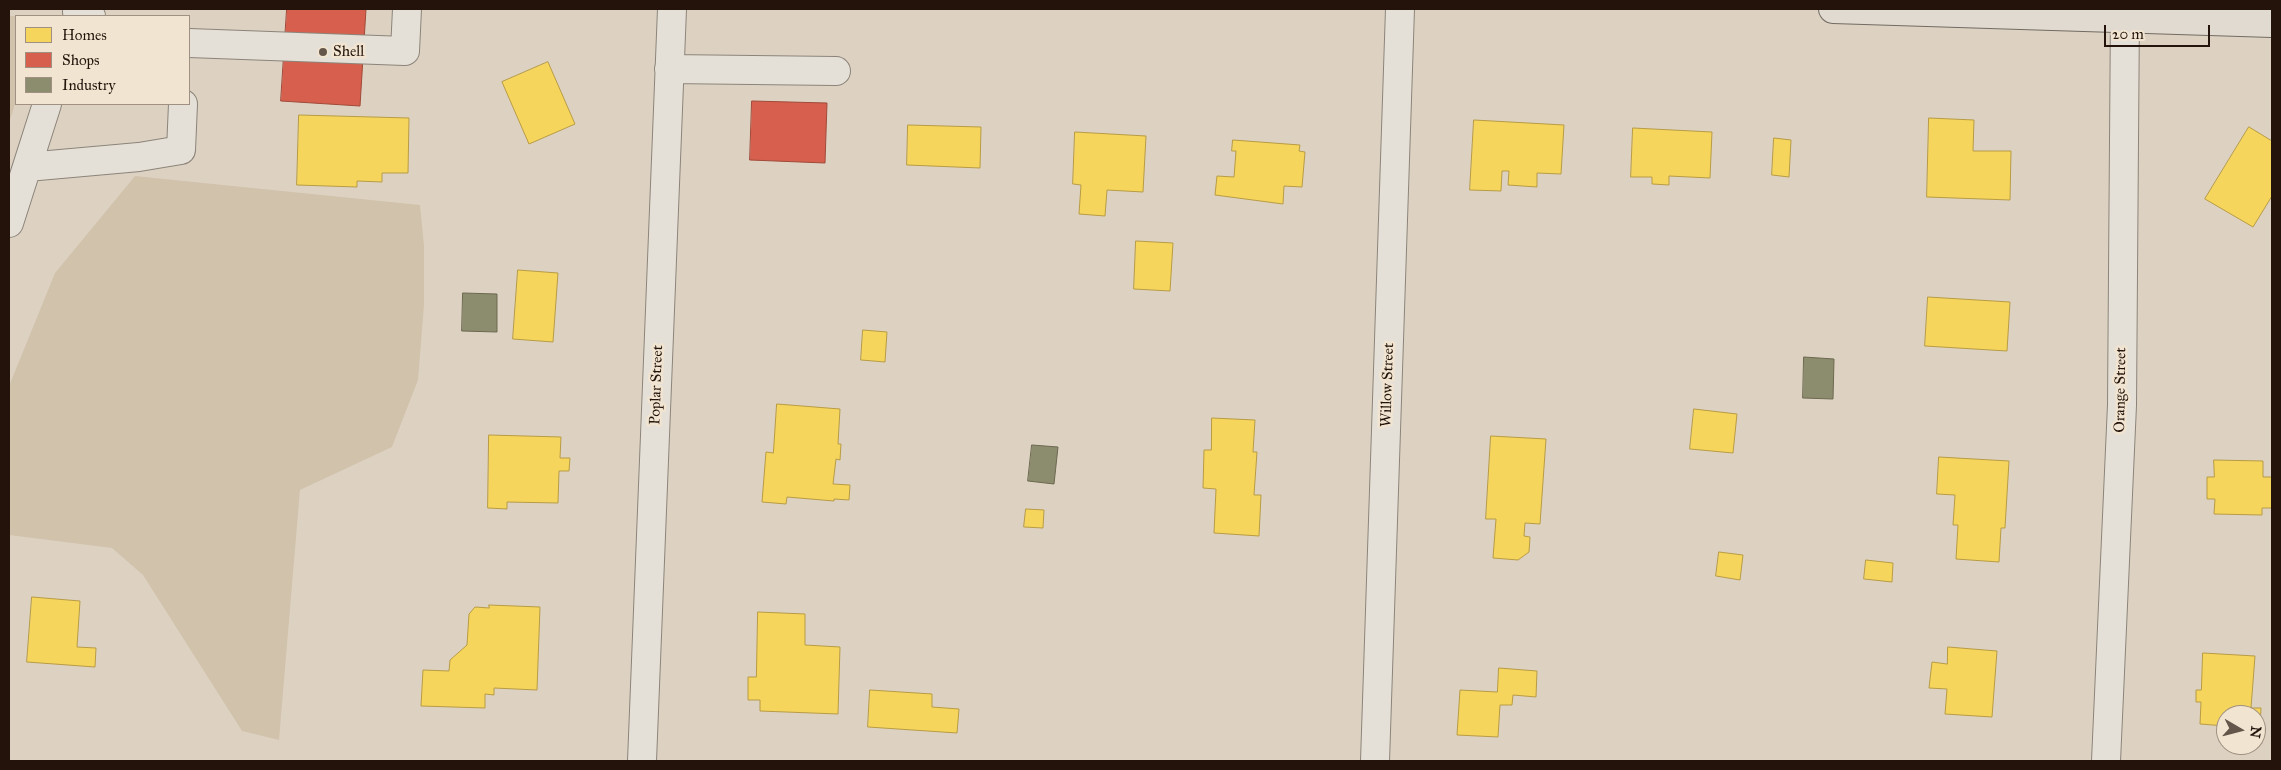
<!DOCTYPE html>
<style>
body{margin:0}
#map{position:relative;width:2281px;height:770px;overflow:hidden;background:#ddd2c2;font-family:"IM FELL Great Primer",serif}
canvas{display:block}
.frame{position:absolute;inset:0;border:10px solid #23130b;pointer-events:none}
.legend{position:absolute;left:15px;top:15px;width:175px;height:90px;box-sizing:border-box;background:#f1e4d0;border:1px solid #9f9081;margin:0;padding:6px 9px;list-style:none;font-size:15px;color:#23130b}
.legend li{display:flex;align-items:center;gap:10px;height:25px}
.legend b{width:25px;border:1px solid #9f9081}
.north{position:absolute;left:2216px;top:705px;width:50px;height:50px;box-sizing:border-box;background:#f1e4d0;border:1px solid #9f9081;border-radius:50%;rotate:98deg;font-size:14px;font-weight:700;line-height:20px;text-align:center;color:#23130b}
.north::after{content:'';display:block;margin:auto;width:18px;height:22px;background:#64564b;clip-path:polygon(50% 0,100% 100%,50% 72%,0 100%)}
.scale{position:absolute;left:2104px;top:25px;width:106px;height:22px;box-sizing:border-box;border:2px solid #23130b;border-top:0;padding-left:6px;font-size:15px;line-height:18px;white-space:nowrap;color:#23130b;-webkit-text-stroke:4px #f1e4d0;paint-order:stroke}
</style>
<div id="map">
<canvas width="2281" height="770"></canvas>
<div class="frame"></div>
<ul class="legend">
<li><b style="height:14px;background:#f6d55c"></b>Homes</li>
<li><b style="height:14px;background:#d6604d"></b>Shops</li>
<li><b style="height:14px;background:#8c8c6e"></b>Industry</li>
</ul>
<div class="north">N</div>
<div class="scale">20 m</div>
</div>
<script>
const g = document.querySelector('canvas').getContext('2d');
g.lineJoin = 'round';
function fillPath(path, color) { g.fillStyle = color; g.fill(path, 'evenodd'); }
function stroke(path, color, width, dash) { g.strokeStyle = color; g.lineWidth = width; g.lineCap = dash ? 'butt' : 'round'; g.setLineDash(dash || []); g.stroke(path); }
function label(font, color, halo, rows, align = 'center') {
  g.font = font + ' "IM FELL Great Primer",serif'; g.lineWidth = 5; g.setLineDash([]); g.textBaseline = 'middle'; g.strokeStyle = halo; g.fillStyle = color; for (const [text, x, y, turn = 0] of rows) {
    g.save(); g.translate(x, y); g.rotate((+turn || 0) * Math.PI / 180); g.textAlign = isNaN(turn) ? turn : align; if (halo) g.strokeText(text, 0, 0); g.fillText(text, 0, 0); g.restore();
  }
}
const green = new Path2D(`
 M9,16H28H16V101L9,123Z
 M135,176L420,205L424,246V305L418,380L392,447L300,490L279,740L242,731L143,575L112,548L9,535V386L55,273Z`);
const homes = new Path2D(`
 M548,62L575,124L529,144L502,82Z
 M299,115L409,118L408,173H382V182L357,181V187L297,185Z
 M1929,118L1974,120L1973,151H2011L2010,200L1927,197Z
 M1474,120L1564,125L1561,174L1537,173V187L1508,185L1509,171H1502L1501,191L1470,190Z
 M908,125L981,127L980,168L907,165Z
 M2249,127L2272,141V196L2253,227L2205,199Z
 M1633,128L1712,132L1710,178L1669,176V185L1652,184V177H1631Z
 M1075,132L1146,136L1143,192L1107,190L1105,216L1079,214L1081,185L1073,184Z
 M1774,138L1791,140L1789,177L1772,175Z
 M1233,140L1300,145L1299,151L1305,152L1302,187L1284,186L1283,204L1215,195L1217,176L1234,177L1236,151H1232Z
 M1136,241L1173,243L1170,291L1134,289Z
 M518,270L558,273L553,342L513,339Z
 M1928,297L2010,302L2007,351L1925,346Z
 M863,330L887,332L885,362L861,360Z
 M777,404L840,409L838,444H841L840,460L836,459L833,484L850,485L849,500L834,499V501L787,497L786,504L762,502L766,452L773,453Z
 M1694,409L1737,414L1733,453L1690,449Z
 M1212,418L1255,420L1253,452H1257L1254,495H1261L1259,536L1214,533L1216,489L1203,488L1204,450H1211Z
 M489,435L561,437L560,458H570L569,471H559L558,503L507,502V509L488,508Z
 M1491,436L1546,439L1540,524L1525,523L1524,536L1530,537L1529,552L1518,560L1493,558L1496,519H1486Z
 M1939,457L2009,461L2005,528H2001L1999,562L1956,559L1958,525H1953L1955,495L1937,494Z
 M2214,460L2263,461V477H2272V508H2262V515L2214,514L2215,499H2207V477H2214Z
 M1026,509L1044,510L1043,528L1024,527Z
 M1719,552L1743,555L1740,580L1716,576Z
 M1866,560L1893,563L1892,582L1864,579Z
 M32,597L80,601L77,647L96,648L95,667L27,662Z
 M489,605L540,607L537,690L494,688V695L485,694V708L421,706L423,670L449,671L450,660L467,645L469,614L475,607L489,608Z
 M758,612L805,614V645L840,647L838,714L760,711V700H748V677H756Z
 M1948,647L1997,651L1992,717L1945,714L1947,689L1929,688L1932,662L1947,664Z
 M2203,653L2255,656L2251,708H2261L2260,728L2256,727V715H2226V726L2200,724L2201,702H2196V690H2201Z
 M1499,668L1537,671L1536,697L1513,695L1512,705H1500L1498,737L1457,735L1460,690L1497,692Z
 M870,690L932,694V707L959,709L957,733L868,727Z`);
const shops = new Path2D(`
 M287,9H366L360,106L281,101Z
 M752,101L827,103L825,163L750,160Z`);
const industry = new Path2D(`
 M463,293L497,294V332L462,331Z
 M1804,357L1834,359L1833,399L1803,398Z
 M1032,445L1058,447L1054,484L1028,481Z`);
const minor = new Path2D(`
 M77,12L91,16
 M189,43L405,51L407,9
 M669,69L836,71
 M27,167L139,157L181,150L183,104
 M9,223L47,104
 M642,761L672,9
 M1375,761L1400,9
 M2106,761L2122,405L2125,9`);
const major = new Path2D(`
 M1833,9L2272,23`);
const markers = [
 [323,52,5,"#64564b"]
];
const poiNames = [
 ["Shell",333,52]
];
const streetNames = [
 ["Poplar Street",657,385,-88],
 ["Willow Street",1388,385,-88],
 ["Orange Street",2121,390,-89]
];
fillPath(green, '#d1c2ab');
fillPath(homes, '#f6d55c');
stroke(homes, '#b79b44', 1);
fillPath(shops, '#d6604d');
stroke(shops, '#a04939', 1);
fillPath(industry, '#8c8c6e');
stroke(industry, '#6c6850', 1);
stroke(minor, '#8c847a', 30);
stroke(major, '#726b62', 30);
stroke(minor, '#e5e0d7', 28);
stroke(major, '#e0dad0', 28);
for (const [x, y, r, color] of markers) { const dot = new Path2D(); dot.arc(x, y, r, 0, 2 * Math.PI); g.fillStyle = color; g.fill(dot); stroke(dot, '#f1e4d0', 2); }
label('15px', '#23130b', '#f1e4d0', poiNames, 'left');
label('15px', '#23130b', '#f1e4d0', streetNames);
</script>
